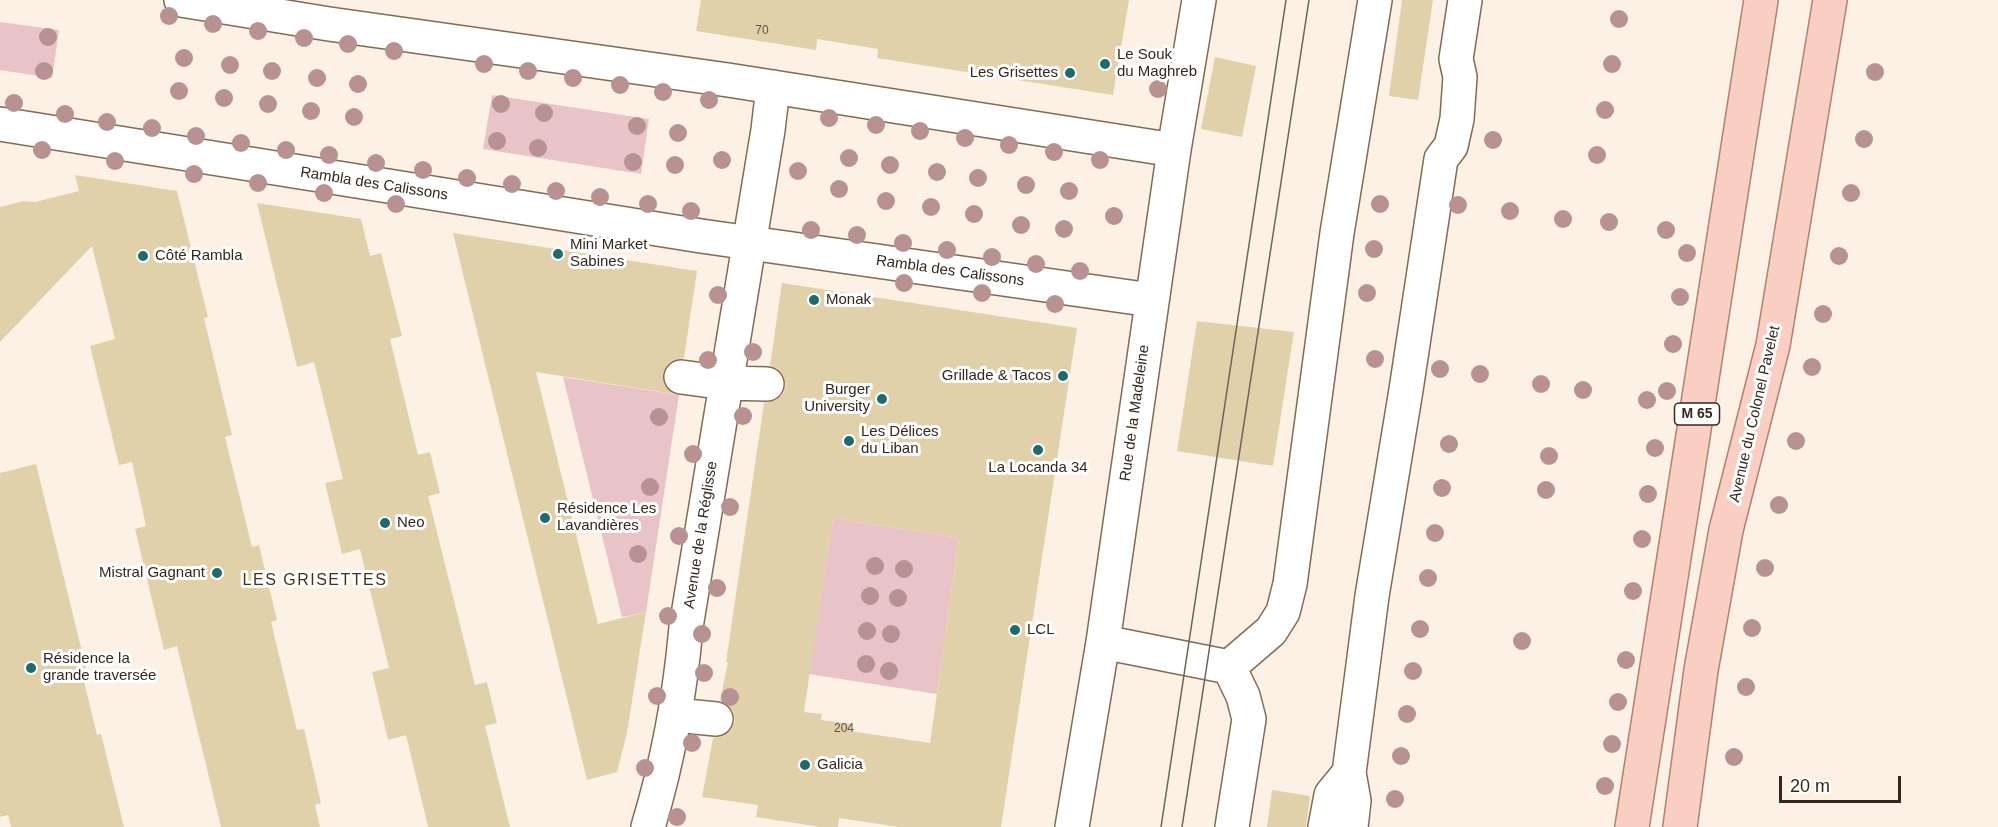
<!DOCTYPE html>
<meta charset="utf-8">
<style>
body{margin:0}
#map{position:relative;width:1998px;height:827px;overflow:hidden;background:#fdf1e6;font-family:Arial,sans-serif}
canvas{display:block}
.scale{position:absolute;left:1779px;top:776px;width:122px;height:27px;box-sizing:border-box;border:3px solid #34281e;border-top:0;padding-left:8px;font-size:18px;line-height:21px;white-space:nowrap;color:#34281e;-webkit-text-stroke:4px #fff;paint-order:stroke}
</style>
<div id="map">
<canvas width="1998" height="827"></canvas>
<div class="scale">20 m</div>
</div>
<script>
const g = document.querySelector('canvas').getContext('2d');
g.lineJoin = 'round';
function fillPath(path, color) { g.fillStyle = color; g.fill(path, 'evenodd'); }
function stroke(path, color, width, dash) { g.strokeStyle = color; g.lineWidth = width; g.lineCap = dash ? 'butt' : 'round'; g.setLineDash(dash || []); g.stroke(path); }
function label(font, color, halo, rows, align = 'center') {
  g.font = font + ' Arial,sans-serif'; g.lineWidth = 6; g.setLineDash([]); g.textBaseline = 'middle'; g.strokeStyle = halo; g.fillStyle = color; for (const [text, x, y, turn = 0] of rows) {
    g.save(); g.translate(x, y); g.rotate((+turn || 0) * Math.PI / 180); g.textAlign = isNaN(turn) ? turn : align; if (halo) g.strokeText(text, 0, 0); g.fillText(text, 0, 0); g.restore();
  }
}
const green = new Path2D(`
 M0,22L59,30L52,78L0,70Z
 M492,95L649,119L641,174L483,149Z
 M563,377L679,395L646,612L622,617Z
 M833,518L959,538L937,694L809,674Z`);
const building = new Path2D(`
 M701,0H1129L1113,95L877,58L878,49L817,39L816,50L696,31Z
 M1402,0H1433L1418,100L1389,96Z
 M1215,57L1256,66L1242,137L1201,129Z
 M75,175L177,191L208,317L204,318L232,435L225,437L252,547L259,545L277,620L271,622L297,730L304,729L321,803L315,805L320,827H221L177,646L164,650L135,529L146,526L132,462L119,465L90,346L115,339L92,246L0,342V207L23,201L35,202L79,191Z
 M257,203L361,219L370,256L381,253L402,336L390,339L418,455L430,452L440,493L428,496L475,685L487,682L491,699L497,723L485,726L510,827H428L406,735L388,740L372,672L389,668L360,549L342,554L325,483L343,479L314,362L297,367Z
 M453,233L697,271L684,358L673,360L667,365L663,374L664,385L669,391L674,394L536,372L598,624L646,612L627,733L617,772L587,780Z
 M782,283L1077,328L1001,827H899L839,818L838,827H820L756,817L758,805L702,797L713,738L724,736L731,730L735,721L733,711L727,704L720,701L728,662H726L764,403L776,400L783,394L786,385L783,375L777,368L770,366ZM833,518L959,538L930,743L850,731L851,724L821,720L822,714L804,712Z
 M1197,321L1294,332L1273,466L1177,451Z
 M36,464L86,668L81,669L97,735L101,734L124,827H11L8,815L0,817V473Z
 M1272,790L1310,796L1306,827H1267Z`);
const minor = new Path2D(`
 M181,0L329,24L728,80L1174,150
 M0,124L701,236L1151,300
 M681,377L726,383L767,384
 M1103,642L1229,667L1271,631L1283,612L1290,584L1337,233L1375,0
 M1229,667L1243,696L1249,719L1232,827
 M675,715L716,719
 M648,827C668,761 680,696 686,627L768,130L773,87
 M1072,827L1103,642L1174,150L1199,0
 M1325,827L1331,795L1349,773
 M1351,827L1354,801L1349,773L1372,596L1406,390L1441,159L1451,146L1457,119L1460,77L1456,59L1465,0`);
const major = new Path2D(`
 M1632,827L1761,0
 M1680,827L1701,670L1726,530L1773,345L1830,0`);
const tram = new Path2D(`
 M1161,827L1286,0
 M1182,827L1309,0`);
const trees = [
 [169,16],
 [1619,19],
 [213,24],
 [258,31],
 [48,37],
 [304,38],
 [348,44],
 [394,51],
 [184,58],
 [484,64],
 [1612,64],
 [230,65],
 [44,71],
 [272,71],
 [528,71],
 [1875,72],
 [317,78],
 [573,78],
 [358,84],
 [620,85],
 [1158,89],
 [179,91],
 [663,92],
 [224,98],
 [709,100],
 [14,103],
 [268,104],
 [501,104],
 [1605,110],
 [311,111],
 [544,113],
 [65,114],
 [354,117],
 [829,118],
 [107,122],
 [876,125],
 [637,126],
 [152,128],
 [920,131],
 [678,133],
 [196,136],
 [965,138],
 [1864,139],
 [1493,140],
 [497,141],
 [241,143],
 [1009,145],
 [538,148],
 [42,150],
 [286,150],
 [1054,152],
 [329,155],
 [1597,155],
 [849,158],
 [722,160],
 [1100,160],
 [115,161],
 [633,162],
 [376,163],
 [675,165],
 [890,165],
 [423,170],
 [798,171],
 [937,172],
 [194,174],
 [467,178],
 [978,178],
 [258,183],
 [512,184],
 [1026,185],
 [839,189],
 [556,191],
 [1069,191],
 [324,193],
 [1851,193],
 [600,197],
 [886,201],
 [396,204],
 [648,204],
 [1380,204],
 [1458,205],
 [931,207],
 [691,211],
 [1510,211],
 [974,214],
 [1114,216],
 [1563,219],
 [1609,222],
 [1021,225],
 [1064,229],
 [811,230],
 [1666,230],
 [857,235],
 [903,243],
 [1374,249],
 [947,250],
 [1687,253],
 [1839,256],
 [992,257],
 [1036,264],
 [1080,271],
 [904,283],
 [982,293],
 [1367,293],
 [718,295],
 [1680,297],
 [1055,304],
 [1823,314],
 [1673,344],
 [753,352],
 [1375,359],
 [708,360],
 [1812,367],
 [1440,369],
 [1480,374],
 [1541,384],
 [1583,390],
 [1667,391],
 [1647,400],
 [743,416],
 [659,417],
 [1796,441],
 [1449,444],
 [1655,448],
 [693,454],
 [1549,456],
 [650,487],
 [1442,488],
 [1546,490],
 [1648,494],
 [1779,505],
 [730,507],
 [1435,533],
 [679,536],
 [1642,539],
 [638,554],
 [875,566],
 [1765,568],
 [904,569],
 [1428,578],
 [717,588],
 [1633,591],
 [870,596],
 [898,598],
 [668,616],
 [1752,628],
 [1420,629],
 [867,631],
 [702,634],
 [891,634],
 [1522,641],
 [1626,660],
 [866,664],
 [889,671],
 [1413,671],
 [704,673],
 [1746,687],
 [657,696],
 [730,697],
 [1618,702],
 [1407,714],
 [692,743],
 [1612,744],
 [1401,756],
 [1734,757],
 [645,768],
 [1605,786],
 [1395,799],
 [677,817]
];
const markers = [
 [1105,64,6,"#1e6b6d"],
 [1070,73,6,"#1e6b6d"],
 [558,254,6,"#1e6b6d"],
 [143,256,6,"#1e6b6d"],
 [814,300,6,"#1e6b6d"],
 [1063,376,6,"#1e6b6d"],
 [882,399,6,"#1e6b6d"],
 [849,441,6,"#1e6b6d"],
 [1038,450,6,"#1e6b6d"],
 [545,518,6,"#1e6b6d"],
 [385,523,6,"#1e6b6d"],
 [217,573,6,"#1e6b6d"],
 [1015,630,6,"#1e6b6d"],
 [31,668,6,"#1e6b6d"],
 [805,765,6,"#1e6b6d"]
];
const numberNames = [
 ["70",762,31],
 ["204",844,729]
];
const shields = [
 [1697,414,45]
];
const shieldNames = [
 ["M 65",1697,414]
];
const poiNames = [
 ["Le Souk",1117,55],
 ["du Maghreb",1117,72],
 ["Les Grisettes",1058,73,"right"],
 ["Mini Market",570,245],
 ["Sabines",570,262],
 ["Côté Rambla",155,256],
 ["Monak",826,300],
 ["Grillade & Tacos",1051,376,"right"],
 ["Burger",870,390,"right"],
 ["University",870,407,"right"],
 ["Les Délices",861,432],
 ["du Liban",861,449],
 ["La Locanda 34",1038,468,"center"],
 ["Résidence Les",557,509],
 ["Lavandières",557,526],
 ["Neo",397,523],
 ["Mistral Gagnant",205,573,"right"],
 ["LCL",1027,630],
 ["Résidence la",43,659],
 ["grande traversée",43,676],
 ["Galicia",817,765]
];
const streetNames = [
 ["Rambla des Calissons",374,184,9],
 ["Rambla des Calissons",950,271,8],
 ["Rue de la Madeleine",1135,413,-82],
 ["Avenue du Colonel Pavelet",1755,414,-77],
 ["Avenue de la Réglisse",701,535,-81]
];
const neighbourhoodNames = [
 ["LES GRISETTES",315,581]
];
fillPath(green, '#e8c3c7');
fillPath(building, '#e0d1ab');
stroke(minor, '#846a52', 36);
stroke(major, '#b3806f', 36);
stroke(minor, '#fff', 33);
stroke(major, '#facfc3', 33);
stroke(tram, '#6f6359', 1.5);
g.fillStyle = '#b89192';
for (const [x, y] of trees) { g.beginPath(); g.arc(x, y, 9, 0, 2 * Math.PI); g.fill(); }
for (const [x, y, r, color] of markers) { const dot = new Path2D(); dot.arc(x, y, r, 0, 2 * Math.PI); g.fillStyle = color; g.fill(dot); stroke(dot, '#fff', 2); }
label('12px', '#5f5241', null, numberNames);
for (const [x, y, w] of shields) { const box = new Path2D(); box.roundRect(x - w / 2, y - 11, w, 22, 4.5); g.fillStyle = '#fff'; g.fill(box); stroke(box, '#34281e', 1.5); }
label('bold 14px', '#34281e', null, shieldNames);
label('15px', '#34281e', '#fff', poiNames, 'left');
label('15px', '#34281e', '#fff', streetNames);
g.letterSpacing = '1.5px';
label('16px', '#48301a', '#fff', neighbourhoodNames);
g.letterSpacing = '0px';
</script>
